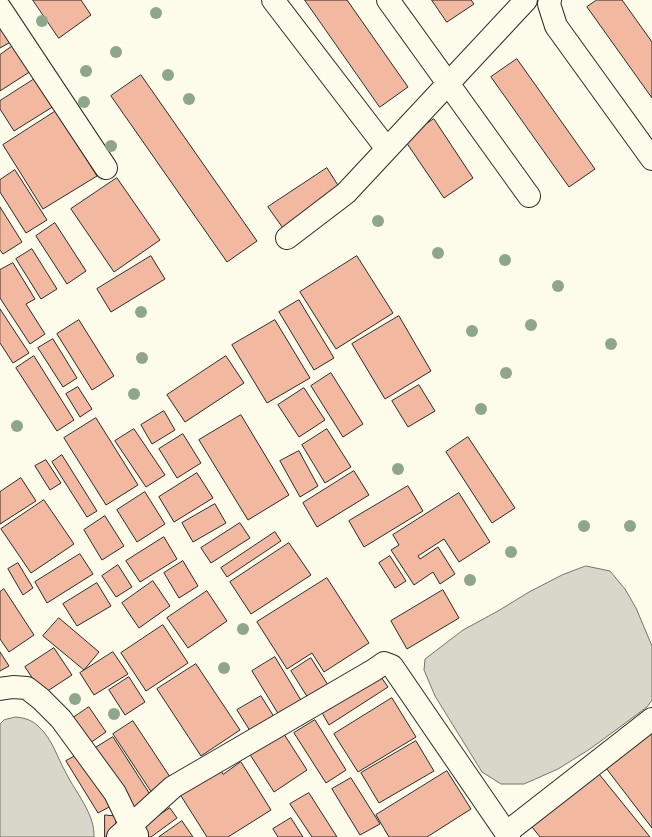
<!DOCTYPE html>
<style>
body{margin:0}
canvas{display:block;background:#fdfbea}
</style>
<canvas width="652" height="837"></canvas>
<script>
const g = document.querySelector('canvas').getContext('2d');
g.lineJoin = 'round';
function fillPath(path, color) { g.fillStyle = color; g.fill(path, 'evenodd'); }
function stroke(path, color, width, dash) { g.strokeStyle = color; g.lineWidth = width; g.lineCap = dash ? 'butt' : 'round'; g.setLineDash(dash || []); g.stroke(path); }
const water = new Path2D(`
 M586,566L610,571L625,589L636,608L652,646V700L647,707L590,749L558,769L524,784H501L482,772L435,696L424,670L425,659L463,630L498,611L529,592L562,575Z
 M16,717C25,718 32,720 38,726C52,738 57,757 66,773C76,793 95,814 94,837H0V724L4,720Z`);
const building = new Path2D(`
 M33,0H81L91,15L59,38Z
 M305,0H347L408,87L380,107Z
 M432,0H471L474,4L447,22Z
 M597,0H622L652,42V98L587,7Z
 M0,18L14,40L0,48Z
 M14,45L31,71L0,91V55Z
 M517,59L595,169L569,187L491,77Z
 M141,75L257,241L227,262L111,96Z
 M36,78L54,106L14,131L0,109V101Z
 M56,111L97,176L43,209L3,145Z
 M434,119L473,178L444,198L404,139Z
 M327,168L343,193L285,231L268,207Z
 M15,170L47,220L26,233L0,192V180Z
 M117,178L160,240L114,272L71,209Z
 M0,207L22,242L3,254L0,250Z
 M55,223L86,271L67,284L36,236Z
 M32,249L57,289L41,299L16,259Z
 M151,256L165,279L111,312L97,289Z
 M357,256L393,313L336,349L300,292Z
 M13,263L35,299L26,304L45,334L30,344L0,298V270Z
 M299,300L334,358L314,370L279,312Z
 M0,309L29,353L13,363L0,343Z
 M399,316L431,371L385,399L352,344Z
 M79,320L114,376L92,390L57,334Z
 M275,320L310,378L267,403L232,345Z
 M53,339L77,378L63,387L38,348Z
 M34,356L74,420L57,431L16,368Z
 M226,356L244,383L185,422L167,395Z
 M331,373L363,424L343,437L311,386Z
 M419,385L435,411L408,427L392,401Z
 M78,387L92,409L80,417L66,394Z
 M304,388L325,420L299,437L278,405Z
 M164,411L175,430L152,444L141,425Z
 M241,415L289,495L248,520L199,440Z
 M96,418L138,485L106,505L64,438Z
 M134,429L165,475L146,487L115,441Z
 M327,429L351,467L325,483L302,445Z
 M183,434L201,463L177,478L159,449Z
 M468,437L515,508L492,523L446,452Z
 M299,451L318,486L300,497L280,461Z
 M62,455L97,511L87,517L52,462Z
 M46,460L61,483L50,490L35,466Z
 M354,471L369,495L317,527L303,503Z
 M197,473L213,498L174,522L159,497Z
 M21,478L36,501L0,524V492Z
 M408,486L423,511L364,547L349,521Z
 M145,492L165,524L137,542L117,510Z
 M459,493L490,542L459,562L444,539L418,556L420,559L438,547L455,574L440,584L433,572L414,585L391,550L399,545L393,535Z
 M44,500L74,544L31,573L1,529Z
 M215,504L226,523L193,542L182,523Z
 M105,516L124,546L102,560L84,530Z
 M240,523L250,538L211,563L201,548Z
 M275,532L281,541L227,577L221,568Z
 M164,537L177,559L140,582L126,561Z
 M289,543L311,575L251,614L230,582Z
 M80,554L93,574L47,603L35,582Z
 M390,556L406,581L395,588L379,563Z
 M183,561L198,586L179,598L164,573Z
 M18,563L33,588L23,595L8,569Z
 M118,565L132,587L116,597L102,576Z
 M327,578L369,643L324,672L312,653L287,669L257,622Z
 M153,581L170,606L139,628L122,603Z
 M97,583L111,606L77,626L63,604Z
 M4,589L34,635L9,652L0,639V592Z
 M443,590L459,618L407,649L391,621Z
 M207,591L227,621L188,648L167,618Z
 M59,618L99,652L84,670L43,636Z
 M163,625L188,663L146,691L121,653Z
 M54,648L72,675L43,694L25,667Z
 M0,652L9,666L0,671Z
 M113,652L128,674L94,695L80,673Z
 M275,657L302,702L279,715L252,671Z
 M311,658L328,685L308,698L291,671Z
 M196,664L240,730L201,756L157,689Z
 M379,674L388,687L329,725L321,711Z
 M129,677L145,702L125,715L109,690Z
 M261,696L276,720L252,734L237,710Z
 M392,698L416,737L358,772L334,734Z
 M89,707L106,732L90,743L73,718Z
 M315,720L346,770L326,783L294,733Z
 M133,721L172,780L152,793L113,734Z
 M282,731L307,770L274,792L249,753Z
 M652,733V828L606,768Z
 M113,737L153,799L132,812L92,750Z
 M416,741L434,771L379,803L361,773Z
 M79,754L111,806L98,813L66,761Z
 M241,762L271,810L228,837H207L176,788L216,763L223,774Z
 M447,771L471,809L427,837H389L376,815Z
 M599,774L650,837H540L532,827Z
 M351,778L380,824L360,835L332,789Z
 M309,793L337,837H312L290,804Z
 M170,808L177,818L151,837H147L141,828Z
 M105,815L116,816V837H105Z
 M291,818L303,837H278L273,829Z
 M182,821L193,837H159Z`);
const minor = new Path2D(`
 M273,0L387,149
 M388,0L529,196
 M550,0L549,4L556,26L652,159
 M0,8L106,168
 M287,238L346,193L526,0
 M0,689L13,687L27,688L41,699L61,719L115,793L130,824L137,835
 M506,833L652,719
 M118,837L173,787L374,670L384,663L392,666L509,837`);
const trees = [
 [156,13],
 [42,21],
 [116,52],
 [86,71],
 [168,75],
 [189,99],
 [84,102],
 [111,146],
 [378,221],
 [438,253],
 [505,260],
 [558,286],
 [141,312],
 [531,325],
 [472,331],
 [611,344],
 [142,358],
 [506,373],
 [134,394],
 [481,409],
 [17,426],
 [398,469],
 [584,526],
 [630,526],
 [511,552],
 [470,580],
 [243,629],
 [224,668],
 [75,699],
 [114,714]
];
fillPath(water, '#d8d7c9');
stroke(water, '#74746e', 1);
fillPath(building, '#f2b8a0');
stroke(building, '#2b2b2b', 1);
stroke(minor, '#2b2b2b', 24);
stroke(minor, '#fdfbea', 22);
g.fillStyle = '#8ea78a';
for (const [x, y] of trees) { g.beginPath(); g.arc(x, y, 6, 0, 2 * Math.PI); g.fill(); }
</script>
